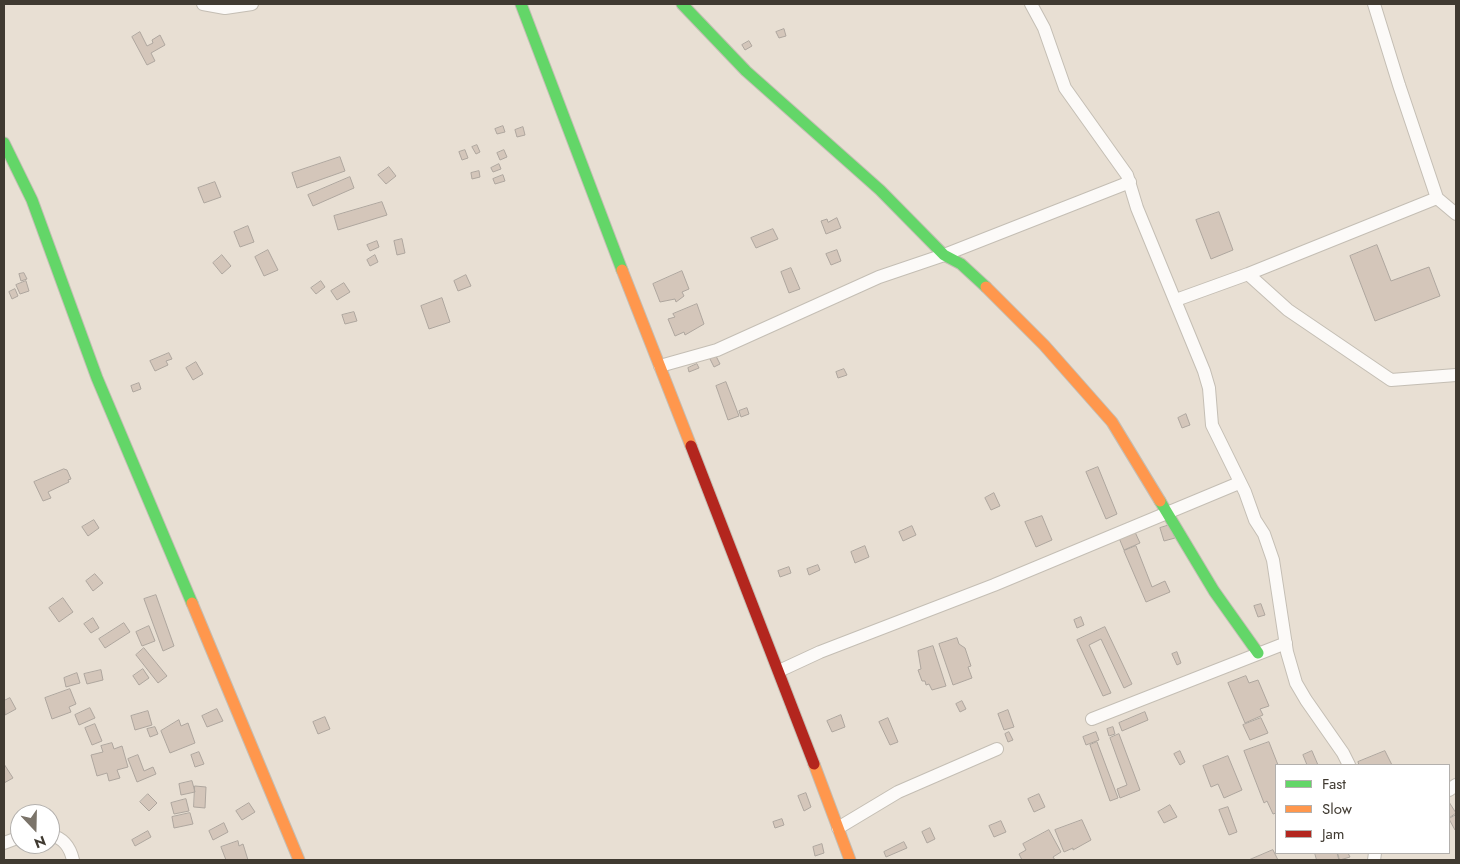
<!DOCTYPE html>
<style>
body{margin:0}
#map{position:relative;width:1460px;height:864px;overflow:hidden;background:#e8dfd3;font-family:Jost,sans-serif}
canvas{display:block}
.frame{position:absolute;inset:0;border:5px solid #403a31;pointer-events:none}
.legend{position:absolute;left:1275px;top:764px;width:175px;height:90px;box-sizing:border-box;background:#fff;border:1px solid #b3b0ad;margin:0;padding:6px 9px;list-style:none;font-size:15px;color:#403a31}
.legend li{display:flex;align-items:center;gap:10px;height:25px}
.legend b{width:25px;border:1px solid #b3b0ad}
.north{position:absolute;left:10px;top:804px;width:50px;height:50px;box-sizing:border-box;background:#fff;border:1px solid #b3b0ad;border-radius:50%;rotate:159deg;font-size:14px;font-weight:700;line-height:20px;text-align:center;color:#403a31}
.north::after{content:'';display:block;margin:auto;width:18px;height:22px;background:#7b746a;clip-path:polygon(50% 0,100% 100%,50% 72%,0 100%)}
</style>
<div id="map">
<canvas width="1460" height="864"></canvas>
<div class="frame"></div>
<ul class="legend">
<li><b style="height:6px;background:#63d668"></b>Fast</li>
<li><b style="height:6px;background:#ff974d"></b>Slow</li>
<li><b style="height:6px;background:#b3261e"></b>Jam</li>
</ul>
<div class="north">N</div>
</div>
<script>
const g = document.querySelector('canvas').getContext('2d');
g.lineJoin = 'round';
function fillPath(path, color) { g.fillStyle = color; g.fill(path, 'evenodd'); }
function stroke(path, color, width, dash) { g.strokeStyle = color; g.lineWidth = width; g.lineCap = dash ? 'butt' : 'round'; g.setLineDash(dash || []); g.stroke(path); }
const building = new Path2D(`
 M784,29L786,36L779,38L776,32Z
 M140,32L147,46L153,43L152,40L160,35L165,45L151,53L155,61L147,65L132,37Z
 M749,41L752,46L745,50L742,45Z
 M503,126L505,132L497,134L495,129Z
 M523,127L525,135L517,137L515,130Z
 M477,145L480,152L476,154L472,147Z
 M465,150L468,158L462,160L459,152Z
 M504,150L507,157L500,160L497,153Z
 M340,157L345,171L297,188L292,173Z
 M499,164L501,169L493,172L491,168Z
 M389,167L396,176L386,184L378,175Z
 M479,171L480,177L472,179L471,173Z
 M503,175L505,181L495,184L493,179Z
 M350,177L354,188L313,206L308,195Z
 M215,182L221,197L204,203L198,188Z
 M382,202L387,215L338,230L334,216Z
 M1219,212L1233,250L1211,259L1196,220Z
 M837,218L841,228L826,234L821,221L827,219L828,222Z
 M248,226L254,242L240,247L234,232Z
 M773,229L778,239L756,248L751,238Z
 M402,239L405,253L397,255L394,241Z
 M377,241L379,247L370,251L367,245Z
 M1377,245L1391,281L1429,267L1440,296L1375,321L1350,256Z
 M268,250L278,270L264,276L255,257Z
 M837,250L841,261L831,265L826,254Z
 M222,255L231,266L222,274L213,263Z
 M375,255L378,262L370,266L367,260Z
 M791,268L800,289L789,293L781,272Z
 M682,271L689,289L682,292L684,296L676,302L675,299L660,302L653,284Z
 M24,273L27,279L21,281L19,274Z
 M466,275L471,286L458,291L454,281Z
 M26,281L29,291L20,294L16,285Z
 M321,281L325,287L316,294L311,288Z
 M344,283L350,292L337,300L331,291Z
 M15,289L18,296L12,299L9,292Z
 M442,298L450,322L429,329L421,306Z
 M697,304L704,324L685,335L684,332L675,336L668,319L675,317L673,314Z
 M354,312L357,321L345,324L342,315Z
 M169,353L172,359L166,361L168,365L155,371L150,361Z
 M716,356L720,364L714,367L710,359Z
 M196,362L203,374L193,380L186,368Z
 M697,364L699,368L689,372L688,368Z
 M844,369L847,375L838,378L836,372Z
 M726,382L739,416L728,420L716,386Z
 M139,383L141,389L133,392L131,386Z
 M747,408L749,414L741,417L739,411Z
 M1186,414L1190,425L1182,428L1178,418Z
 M1098,467L1117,514L1106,519L1086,472Z
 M64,469L67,470L71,479L68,480L69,482L48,492L51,498L43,501L34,482Z
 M994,493L1000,506L991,510L985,498Z
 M1042,516L1052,540L1036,547L1025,522Z
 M94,520L99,528L88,536L82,527Z
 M1170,525L1175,538L1164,541L1160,528Z
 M912,526L916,535L903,541L899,532Z
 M1135,532L1140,543L1124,550L1119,538Z
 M865,546L869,557L855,563L851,552Z
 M1136,546L1152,587L1165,581L1170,592L1146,602L1124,551Z
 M818,565L820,570L809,575L807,569Z
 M789,567L791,573L780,577L778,571Z
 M95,574L103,583L93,591L86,581Z
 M156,595L174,646L163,651L144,599Z
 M63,598L73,612L59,622L49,608Z
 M1261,604L1265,615L1258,617L1254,606Z
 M1081,617L1084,625L1077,628L1074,620Z
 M93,618L99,628L91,633L84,624Z
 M124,623L130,632L105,648L99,639Z
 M149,626L155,641L142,646L136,632Z
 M1105,627L1132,684L1124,688L1101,639L1089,645L1111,693L1103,696L1077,640Z
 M957,638L959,644L965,648L971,666L968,667L972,678L953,685L939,644Z
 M933,646L946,686L932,690L929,684L926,685L925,681H922L918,670L921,669L918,651Z
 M144,648L167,676L158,683L136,655Z
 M1177,652L1181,663L1177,665L1172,654Z
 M143,669L149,678L139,685L133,676Z
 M101,670L103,680L87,684L84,674Z
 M77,673L80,683L66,687L64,678Z
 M1246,676L1249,683L1258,680L1269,706L1260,709L1263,715L1245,723L1228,683Z
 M70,689L76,704L69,707L71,712L52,719L45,698Z
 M10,698L16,709L5,715L4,701Z
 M962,701L966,709L960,712L956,704Z
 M90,708L95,718L79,725L75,715Z
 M217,709L223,721L207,727L202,716Z
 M1008,710L1014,727L1004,730L998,714Z
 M148,711L152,725L135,730L131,716Z
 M1145,712L1148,720L1122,731L1119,723Z
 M841,715L845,727L832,732L827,721Z
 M325,717L330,729L318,734L313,722Z
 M888,718L898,742L890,745L879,722Z
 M1261,718L1268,733L1250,740L1243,725Z
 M179,720L181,726L188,723L195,743L170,753L161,731Z
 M95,724L102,741L92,745L85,728Z
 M155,727L158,734L150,737L147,729Z
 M1113,727L1115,734L1109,736L1107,729Z
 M1009,732L1013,740L1008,742L1005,734Z
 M1096,732L1099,740L1086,745L1083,737Z
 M1119,734L1140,790L1120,798L1117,789L1127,785L1110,738Z
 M1097,742L1118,798L1110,801L1090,745Z
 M1269,742L1278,765L1276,813L1273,814L1267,801L1264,803L1244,751Z
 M112,743L114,749L122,746L128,767L117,770L120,778L109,781L107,773L97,776L91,755L103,752L101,746Z
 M1180,751L1185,762L1180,765L1174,754Z
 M1312,751L1318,765H1307L1303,755Z
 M1385,751L1392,765H1359L1358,762Z
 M199,752L204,764L195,767L191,755Z
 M138,755L144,771L153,767L156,774L137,782L128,759Z
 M1228,756L1242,790L1224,798L1218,784L1211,787L1203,766Z
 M4,764L13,778L4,783Z
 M192,781L195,792L181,795L179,784Z
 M195,786L206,787L205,808L194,807Z
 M806,793L811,807L804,811L798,796Z
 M148,794L157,803L149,811L140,802Z
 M1039,794L1045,807L1034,812L1028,799Z
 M186,799L189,811L174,814L171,803Z
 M1449,802L1456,813L1449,818Z
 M249,803L255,812L242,820L236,811Z
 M1170,805L1177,817L1164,823L1158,812Z
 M1228,807L1237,832L1229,835L1219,810Z
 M190,813L193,824L174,828L172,817Z
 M1456,815V829L1455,830L1449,819Z
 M782,819L784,825L775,828L773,822Z
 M1082,820L1091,840L1073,850V848L1064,852L1055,830Z
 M1001,821L1006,832L994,837L989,826Z
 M224,823L228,832L213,840L209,831Z
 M930,828L935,839L927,843L922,832Z
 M1049,830L1061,852L1053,857L1055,860H1022L1019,854L1026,850L1023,844Z
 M148,831L151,837L135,846L132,840Z
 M238,841L239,846L243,844L248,860H226L221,847Z
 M904,842L907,848L886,857L884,852Z
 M822,844L824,853L815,856L813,847Z
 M1273,850L1278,860H1249Z
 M1315,853H1337L1339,860H1317Z
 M1338,853H1348L1350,857L1340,860Z`);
const street = new Path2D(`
 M203,4L225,8L252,4
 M1031,4L1044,28L1065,88L1127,175L1137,208L1204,371L1209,388L1212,425L1245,492L1255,520L1264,534L1273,560L1287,652L1296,683L1306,700L1343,753L1349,765
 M1374,4L1399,85L1437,198L1456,214
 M1248,274L1437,198
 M1176,300L1248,274L1288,310L1391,380L1456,375
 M660,366L717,350L879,277L944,255L1130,182
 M779,671L820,652L994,585L1239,483
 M1092,719L1286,643
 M1449,790L1456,785
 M838,828L898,792L997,749
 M50,835C64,838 70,847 73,860
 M4,843L20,837
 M1374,860L1375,853`);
const fast = new Path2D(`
 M521,4L622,270
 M682,4L746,71L880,190L944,255L961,264L986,287
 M4,143L32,200L97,378L192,603
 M1160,501L1214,591L1258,653`);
const slow = new Path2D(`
 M622,270L691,446
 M986,287L1044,345L1112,422L1160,501
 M192,603L299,860
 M814,764L850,860`);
const jam = new Path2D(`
 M691,446L814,764`);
fillPath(building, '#d4c6ba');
stroke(building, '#aea69e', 1);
stroke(street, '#c4beb4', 14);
stroke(fast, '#c4beb4', 13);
stroke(slow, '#c4beb4', 13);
stroke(jam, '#c4beb4', 13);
stroke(street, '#fcfaf8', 12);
stroke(fast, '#63d668', 11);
stroke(slow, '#ff974d', 11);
stroke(jam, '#b3261e', 11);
</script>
